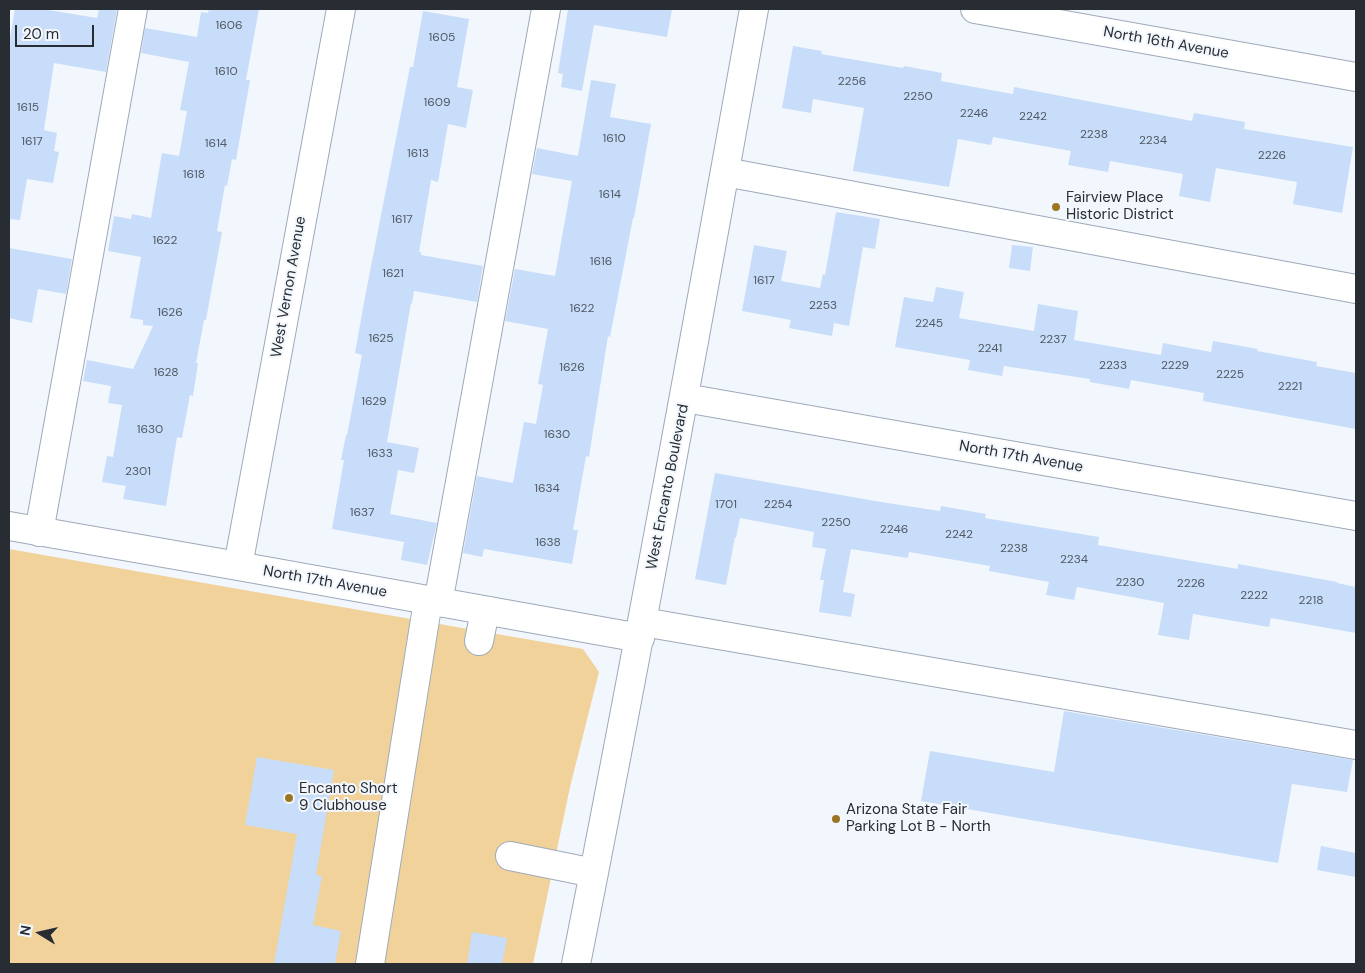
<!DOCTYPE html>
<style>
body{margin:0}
#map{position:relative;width:1365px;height:973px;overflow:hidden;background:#f2f7fd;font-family:"DM Sans",sans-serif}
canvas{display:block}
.frame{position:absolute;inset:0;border:10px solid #282d33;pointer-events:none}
.north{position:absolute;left:15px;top:908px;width:50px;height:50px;-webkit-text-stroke:4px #f2f7fd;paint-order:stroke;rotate:280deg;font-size:14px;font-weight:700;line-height:20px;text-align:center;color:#282d33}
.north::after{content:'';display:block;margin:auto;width:18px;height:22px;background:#282d33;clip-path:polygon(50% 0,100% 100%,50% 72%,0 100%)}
.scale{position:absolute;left:15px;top:25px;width:79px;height:22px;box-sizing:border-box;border:2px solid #282d33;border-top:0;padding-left:6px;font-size:15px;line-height:18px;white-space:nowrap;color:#282d33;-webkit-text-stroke:4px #f2f7fd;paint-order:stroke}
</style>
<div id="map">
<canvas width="1365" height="973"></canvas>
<div class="frame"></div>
<div class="north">N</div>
<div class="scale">20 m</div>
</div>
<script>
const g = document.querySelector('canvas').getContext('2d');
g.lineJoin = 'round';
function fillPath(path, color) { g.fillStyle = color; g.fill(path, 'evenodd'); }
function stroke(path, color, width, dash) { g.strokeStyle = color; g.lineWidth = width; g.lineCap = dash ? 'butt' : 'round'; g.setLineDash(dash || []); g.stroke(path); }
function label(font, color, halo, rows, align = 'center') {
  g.font = font + ' "DM Sans",sans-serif'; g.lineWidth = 4; g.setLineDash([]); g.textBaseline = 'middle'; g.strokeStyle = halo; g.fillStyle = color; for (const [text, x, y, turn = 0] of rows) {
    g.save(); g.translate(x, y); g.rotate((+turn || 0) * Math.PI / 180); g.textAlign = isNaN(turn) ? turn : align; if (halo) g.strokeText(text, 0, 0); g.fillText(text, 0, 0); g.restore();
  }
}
const green = new Path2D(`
 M9,549L583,649L599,672L570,787L533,964H9Z`);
const building = new Path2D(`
 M15,9H42L97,18L99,9H117L106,72L54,63L44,130L57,133L54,151L59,152L53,183L27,179L20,220L9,219V44Z
 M209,9H259L246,80H250L236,160L232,159L227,186L225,185L217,231L222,232L206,320H204L196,363H198L193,396L190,395L182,438L177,437L166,506L123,499L126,486L102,482L107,456L113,457L122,405L108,403L111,386L83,381L87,360L133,369L153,326L143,325V320L130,318L141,257L108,251L114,216L131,219L132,214L151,218L162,153L179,156L187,111L180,110L189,62L141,53L145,28L197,37L201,12L208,13Z
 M568,9H672L667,37L594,25L582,91L561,87L563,74L558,73Z
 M423,11L469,19L457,87L473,90L466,128L448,124L438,182L431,180L419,252H421V255L483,266L477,302L414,291L412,304L411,303L387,442L419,448L414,473L398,470L390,514L437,523L427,565L401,560L404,542L332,529L344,460H341L346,435H347L362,355L355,353L365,297L410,67H413Z
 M793,46L822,51L821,54L903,68L904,66L942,73L941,81L1013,94L1014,87L1192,121L1194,113L1245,122L1244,129L1353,147L1342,213L1293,204L1297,182L1216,168L1210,202L1179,196L1183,174L1110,161L1108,172L1068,165L1071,151L993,137L991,145L958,139L949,187L853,171L864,108L813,99L811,113L782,108Z
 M591,80L616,84L610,117L651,124L634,218H633L610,337L608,336L589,457L586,456L573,530H578L572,564L484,549L482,557L463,553L477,476L513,483L524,422L536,424L543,385L538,384L548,329L505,321L515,269L555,276L572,181L532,174L537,148L578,156Z
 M836,212L880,219L875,249L863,247L849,326L834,323L832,336L789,328L791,320L742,311L754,245L787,251L781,281L820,288L823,274L825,275Z
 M1012,245L1033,247L1030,271L1009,268Z
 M9,248L72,259L66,294L38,289L32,323L9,318Z
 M936,287L964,292L959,318L1034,331L1038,304L1078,311L1074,340L1161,355L1163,343L1211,352L1213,341L1258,349L1257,351L1317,362L1316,366L1356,373V429L1203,401L1204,393L1131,380L1129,389L1090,382V379L1004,366L1002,376L968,370L970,360L895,347L904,297L933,302Z
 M715,473L881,502L940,511L941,506L986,514L985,518L1099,537L1098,545L1238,569V564L1337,582V583L1356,587V633L1271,618L1269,627L1193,614L1189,640L1158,635L1164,603L1077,587L1074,600L1046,595L1049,582L989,571L990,566L909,552L908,558L851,549L843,592L855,594L851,617L819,612L824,580H820L826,549L812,547L814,532L740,518L736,538L735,537L726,585L695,579Z
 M1064,711L1353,760L1347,792L1292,784L1278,863L921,801L930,751L1054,772Z
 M257,757L334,770L316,875L322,876L313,925L341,931L335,964H274L297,834L245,825Z
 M1321,846L1356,853V877L1317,870Z
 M472,932L507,938L502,964H467Z`);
const minor = new Path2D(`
 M975,9L1356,77
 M725,172L1356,289
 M685,398L1356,516
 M9,526L238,566L640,638
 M39,532L133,9
 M238,566L341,9
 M438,603L546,9
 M643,622L1356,745
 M479,641L485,611
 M510,856L594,873
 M370,964L428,601
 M576,964C639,646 697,328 754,9`);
const markers = [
 [1056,207,5,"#9c7522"],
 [289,798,5,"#9c7522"],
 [836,819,5,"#9c7522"]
];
const numberNames = [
 ["1606",229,26],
 ["1605",442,38],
 ["1610",226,72],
 ["2256",852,82],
 ["2250",918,97],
 ["1609",437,103],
 ["1615",28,108],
 ["2246",974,114],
 ["2242",1033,117],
 ["2238",1094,135],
 ["1610",614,139],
 ["2234",1153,141],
 ["1617",32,142],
 ["1614",216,144],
 ["1613",418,154],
 ["2226",1272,156],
 ["1618",194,175],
 ["1614",610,195],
 ["1617",402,220],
 ["1622",165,241],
 ["1616",601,262],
 ["1621",393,274],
 ["1617",764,281],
 ["2253",823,306],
 ["1622",582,309],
 ["1626",170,313],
 ["2245",929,324],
 ["1625",381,339],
 ["2237",1053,340],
 ["2241",990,349],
 ["2233",1113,366],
 ["2229",1175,366],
 ["1626",572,368],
 ["1628",166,373],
 ["2225",1230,375],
 ["2221",1290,387],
 ["1629",374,402],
 ["1630",150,430],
 ["1630",557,435],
 ["1633",380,454],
 ["2301",138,472],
 ["1634",547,489],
 ["1701",726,505],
 ["2254",778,505],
 ["1637",362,513],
 ["2250",836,523],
 ["2246",894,530],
 ["2242",959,535],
 ["1638",548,543],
 ["2238",1014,549],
 ["2234",1074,560],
 ["2230",1130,583],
 ["2226",1191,584],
 ["2222",1254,596],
 ["2218",1311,601]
];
const streetNames = [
 ["North 16th Avenue",1166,43,10],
 ["West Vernon Avenue",289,287,-80],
 ["North 17th Avenue",1021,457,10],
 ["West Encanto Boulevard",668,487,-79],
 ["North 17th Avenue",325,582,10]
];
const poiNames = [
 ["Fairview Place",1066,198],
 ["Historic District",1066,215],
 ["Encanto Short",299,789],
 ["9 Clubhouse",299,806],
 ["Arizona State Fair",846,810],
 ["Parking Lot B - North",846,827]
];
fillPath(green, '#f0d29a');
fillPath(building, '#c8ddf9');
stroke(minor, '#9eaaba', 30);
stroke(minor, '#fff', 28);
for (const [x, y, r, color] of markers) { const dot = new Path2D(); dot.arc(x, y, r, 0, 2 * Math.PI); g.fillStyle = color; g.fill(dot); stroke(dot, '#f2f7fd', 2); }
label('12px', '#505964', null, numberNames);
label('15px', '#282d33', '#f2f7fd', streetNames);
label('15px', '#282d33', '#f2f7fd', poiNames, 'left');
</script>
